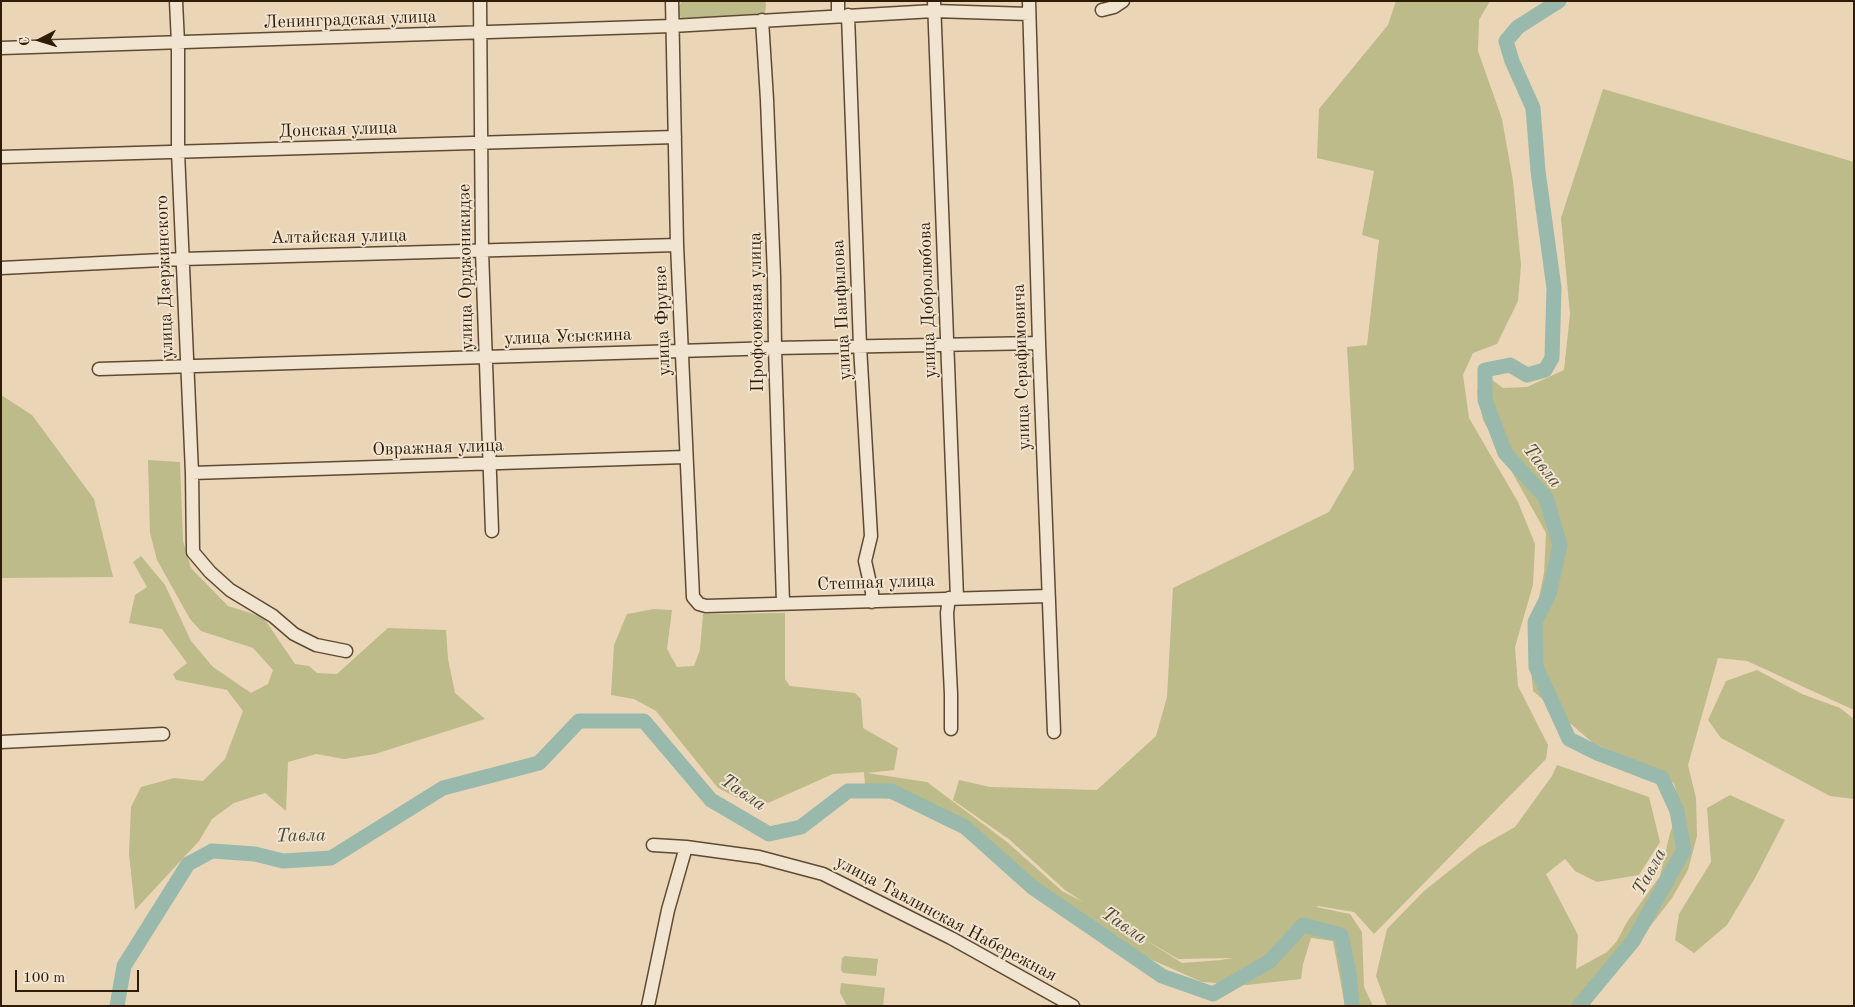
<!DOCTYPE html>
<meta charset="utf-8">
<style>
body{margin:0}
#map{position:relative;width:1855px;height:1007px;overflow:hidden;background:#ead5b6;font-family:"Old Standard TT",serif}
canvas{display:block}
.frame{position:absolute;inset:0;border:2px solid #2f1c06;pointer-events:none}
.north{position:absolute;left:15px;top:15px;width:50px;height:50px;-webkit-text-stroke:4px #f1e4d0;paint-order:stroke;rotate:265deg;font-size:14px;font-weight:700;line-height:20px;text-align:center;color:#2f1c06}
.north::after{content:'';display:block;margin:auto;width:18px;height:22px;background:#2f1c06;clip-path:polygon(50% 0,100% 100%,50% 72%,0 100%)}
.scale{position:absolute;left:15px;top:970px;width:124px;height:22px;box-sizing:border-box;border:2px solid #2f1c06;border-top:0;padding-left:6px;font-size:15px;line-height:18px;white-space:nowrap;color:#2f1c06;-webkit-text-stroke:4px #f1e4d0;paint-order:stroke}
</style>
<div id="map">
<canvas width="1855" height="1007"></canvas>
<div class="frame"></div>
<div class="north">С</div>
<div class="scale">100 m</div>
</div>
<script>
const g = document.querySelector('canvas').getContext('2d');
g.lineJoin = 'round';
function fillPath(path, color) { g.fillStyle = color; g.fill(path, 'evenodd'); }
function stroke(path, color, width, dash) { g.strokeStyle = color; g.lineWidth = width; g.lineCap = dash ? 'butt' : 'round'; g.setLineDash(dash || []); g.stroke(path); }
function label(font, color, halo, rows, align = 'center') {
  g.font = font + ' "Old Standard TT",serif'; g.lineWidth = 4; g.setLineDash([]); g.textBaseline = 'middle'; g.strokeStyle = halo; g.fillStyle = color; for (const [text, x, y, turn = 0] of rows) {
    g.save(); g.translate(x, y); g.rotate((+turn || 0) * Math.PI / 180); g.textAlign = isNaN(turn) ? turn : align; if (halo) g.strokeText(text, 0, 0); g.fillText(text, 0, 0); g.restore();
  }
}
const green = new Path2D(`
 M682,1H765L766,4L765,14L705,20H684L678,15L679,6Z
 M1396,1H1490L1479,20L1478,51L1502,119L1513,181L1521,265L1518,301L1497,344L1473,353L1463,375L1469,418L1518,502L1535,544L1533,585L1515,647L1518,686L1548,745L1546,759L1374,934L1354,912L1318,906L1316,907L1350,914L1362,932L1364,987L1373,1006H1345L1333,941L1311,938L1303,964L1301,979L1247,985L1202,982L1148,958L1064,917L956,829L926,801L866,797L864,772L833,774L768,803L742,800L718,788L656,711L634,699L611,695L614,645L627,614L654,609L672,610L667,649L677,667L694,666L700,650L703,614L785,613V679L790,686L855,693L861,699L863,728L898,748L894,770L867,773L927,782L1007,842L1062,891L1083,902L1065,890L1010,840L953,800L959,780L990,787L1097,790L1156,736L1167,697L1173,588L1329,512L1354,469L1347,347L1367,345L1379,240L1362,235L1374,171L1317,158L1319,109L1388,25ZM1141,937L1178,959L1232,958L1221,960L1182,963Z
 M1603,89L1854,162V710L1747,661L1718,658L1688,765L1696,798L1697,836L1688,870L1672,898L1611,977L1600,973L1590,1006H1387L1376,976L1387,929L1424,891L1478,848L1515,827L1552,776L1557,765L1649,797L1660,842L1639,875L1597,882L1575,871L1565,859L1546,874L1578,935L1576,969L1607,952L1617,941L1627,922L1660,876L1670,833L1680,807L1674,783L1648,766L1593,743L1533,691L1529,646L1544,573L1546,533L1483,420L1477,391L1488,377L1503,388L1527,387L1564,370L1570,314L1561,218Z
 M1,395L32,415L94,499L113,577L1,578Z
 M148,460L180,462L183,541L191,568L228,606L263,617L295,664L309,666L317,673L337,674L388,628L446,630L448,659L455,693L485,719L375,754L344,759L316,754L288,762L286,811L265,793L234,803L212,819L199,841L135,910L129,854L131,807L141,787L174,778L203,781L225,759L243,711L227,690L176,680L173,674L187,663L162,629L129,623L135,595L147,587L133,562L141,556L165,585L191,641L213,667L251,693L268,684L273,670L253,648L201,631L190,619L157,560L150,533Z
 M1757,670L1802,694L1840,708L1854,719V799L1830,796L1721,738L1708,720L1726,681Z
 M1730,795L1785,820L1755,878L1727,925L1694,953L1675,940L1679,914L1711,862L1707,808Z
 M845,956L878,959L876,976L843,973L841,970L842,958Z
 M841,983L885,988L883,1006H847L840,993Z`);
const river = new Path2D(`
 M1559,1L1518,27L1506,41L1512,61L1533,108L1538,171L1554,288L1552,358L1545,370L1527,375L1510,365L1485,370V400L1505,453L1546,498L1560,545L1549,594L1535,622L1536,667L1569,739L1597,753L1662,778L1677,811L1684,850L1633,941L1579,1006
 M117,1006L124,966L188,864L212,851L255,854L283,861L331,858L443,788L539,763L579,721H644L711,800L769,834L801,827L848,791H891L965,827L1032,887L1162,976L1213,994L1270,961L1303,925L1341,935L1349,973L1352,1006`);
const minor = new Path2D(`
 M176,1L178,43V152L192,473L193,552L210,572L230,590L273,616L294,634L316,645L346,651
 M480,1L482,251L492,531
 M672,1L677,245L693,597L699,604L706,606L1048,596
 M838,1V16
 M934,1L957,598
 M1029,1L1039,343L1054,732
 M1102,10L1114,7L1123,1
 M848,15L860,346L871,536L865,561L872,592V602
 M762,20L767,100L774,276L775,348L783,603
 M1,48L672,26L934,11L1029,14
 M1,157L675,137
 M1,268L182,259L677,245
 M99,369L775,348L1039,343
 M192,473L685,457
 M949,598L947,613L951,694V729
 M1,742L163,734
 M653,845L686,847L759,857L823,874L951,938L1073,1006
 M648,1006L668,910L686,847`);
const streetNames = [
 ["Ленинградская улица",350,20,-2],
 ["Донская улица",338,130,-2],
 ["Алтайская улица",339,237,-1],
 ["улица Орджоникидзе",466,267,-91],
 ["улица Дзержинского",165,277,-92],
 ["улица Добролюбова",928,300,-92],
 ["улица Панфилова",842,310,-93],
 ["Профсоюзная улица",757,312,-91],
 ["улица Фрунзе",663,321,-92],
 ["улица Усыскина",568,337,-2],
 ["улица Серафимовича",1022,367,-92],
 ["Овражная улица",438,448,-2],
 ["Степная улица",876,583,-2],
 ["улица Тавлинская Набережная",946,919,28]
];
const waterNames = [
 ["Тавла",1542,466,52],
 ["Тавла",743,793,34],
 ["Тавла",301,836,-1],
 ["Тавла",1650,872,-61],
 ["Тавла",1124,926,34]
];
fillPath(green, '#bdbb89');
stroke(river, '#98b9ac', 15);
stroke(minor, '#5e4a32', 15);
stroke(minor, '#f1e4d0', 12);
label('18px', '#2f1c06', '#f1e4d0', streetNames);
label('italic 19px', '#4e4b38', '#f1e4d0', waterNames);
</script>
